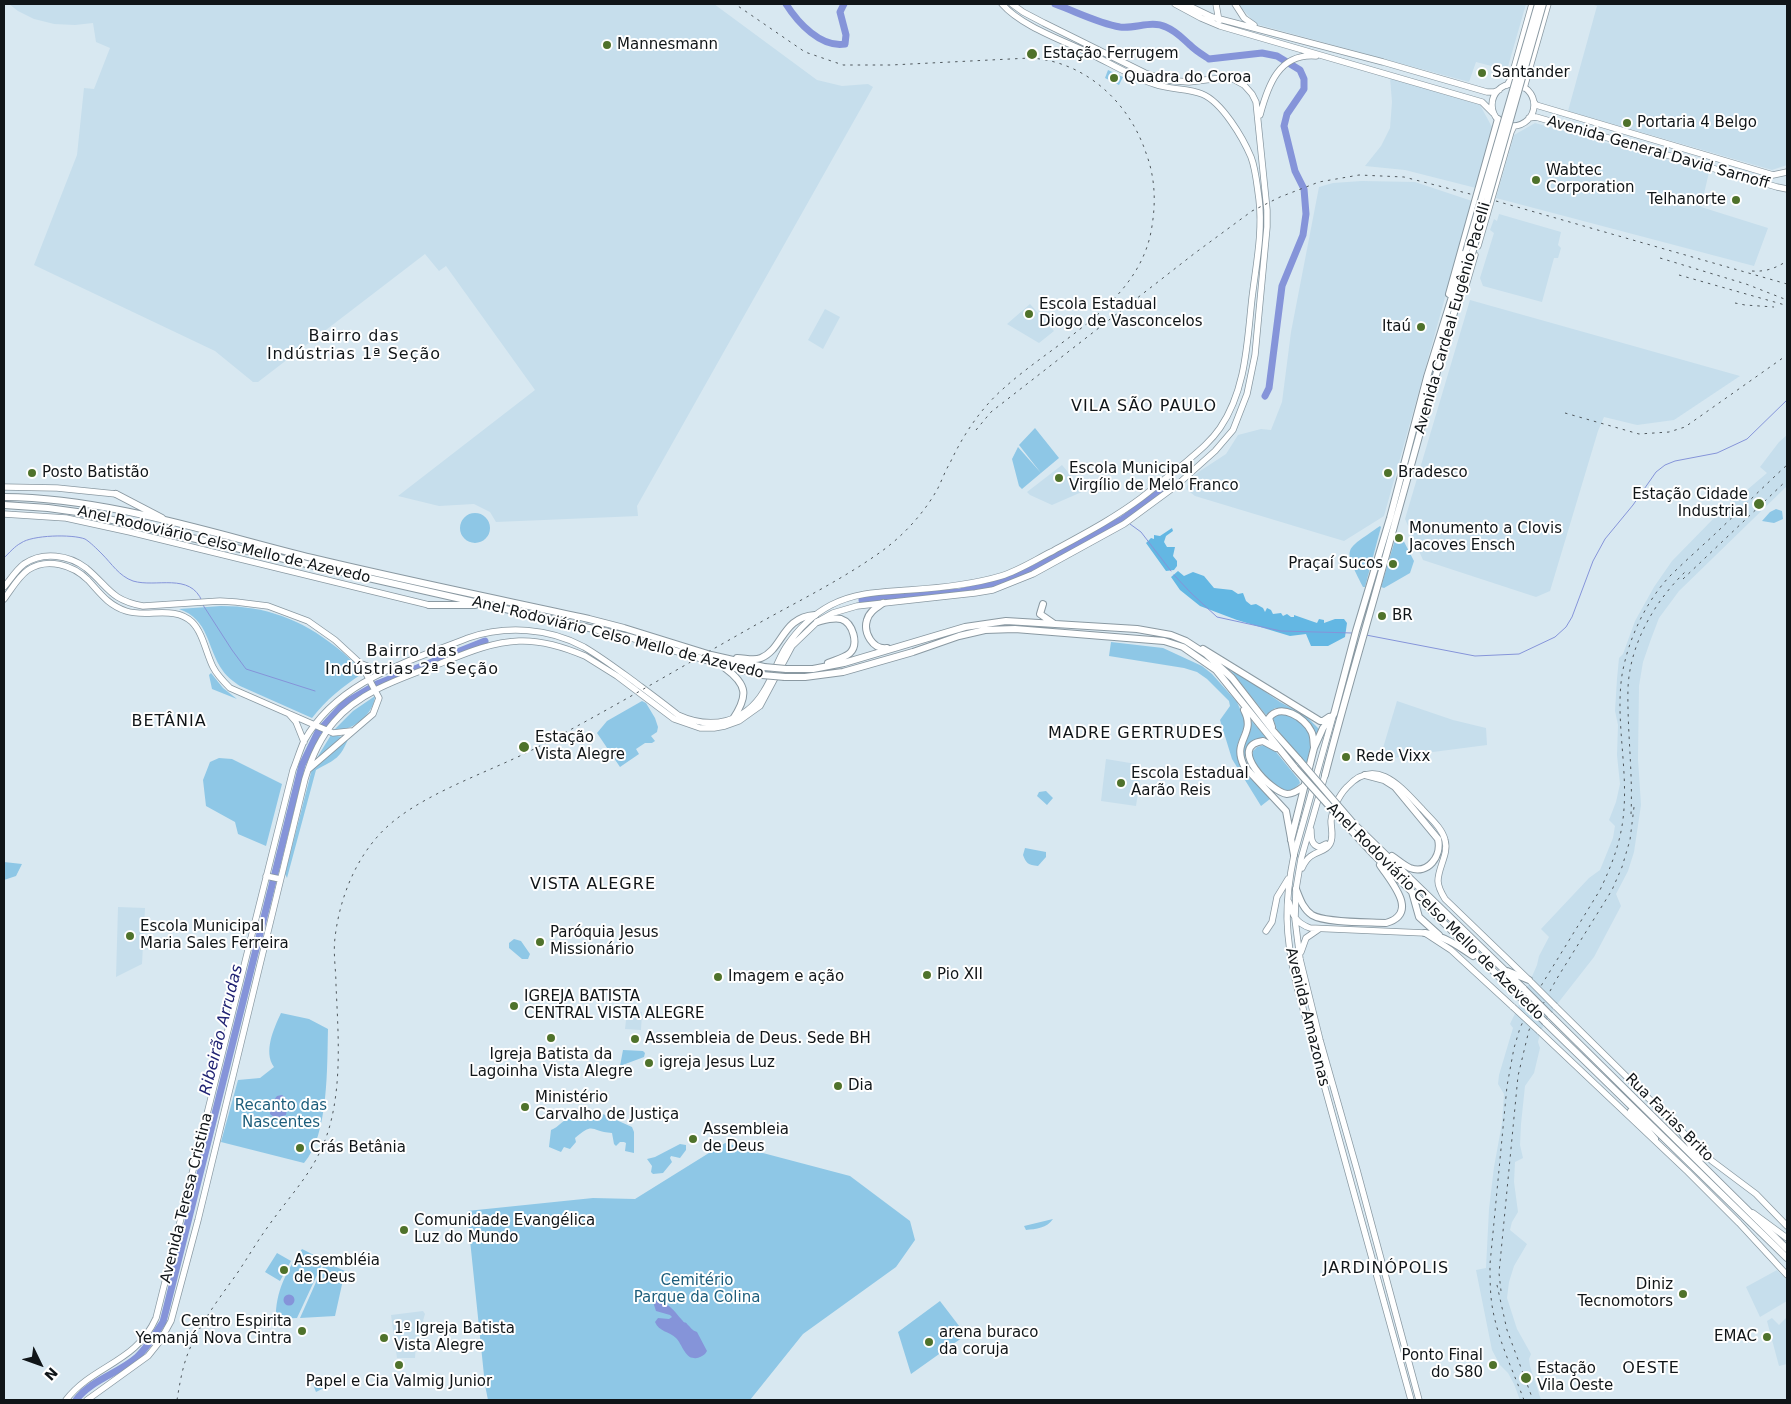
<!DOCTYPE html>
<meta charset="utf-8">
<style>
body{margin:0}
#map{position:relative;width:1791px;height:1404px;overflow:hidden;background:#d8e8f1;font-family:"DejaVu Sans",sans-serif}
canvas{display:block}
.frame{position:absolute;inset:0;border:5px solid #101518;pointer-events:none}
.north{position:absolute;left:15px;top:1339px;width:50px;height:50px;-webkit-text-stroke:4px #fff;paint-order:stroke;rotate:132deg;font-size:14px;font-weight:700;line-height:20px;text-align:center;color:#101518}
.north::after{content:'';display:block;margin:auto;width:18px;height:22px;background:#101518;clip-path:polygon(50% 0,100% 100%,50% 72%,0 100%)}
</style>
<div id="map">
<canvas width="1791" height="1404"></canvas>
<div class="frame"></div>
<div class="north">N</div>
</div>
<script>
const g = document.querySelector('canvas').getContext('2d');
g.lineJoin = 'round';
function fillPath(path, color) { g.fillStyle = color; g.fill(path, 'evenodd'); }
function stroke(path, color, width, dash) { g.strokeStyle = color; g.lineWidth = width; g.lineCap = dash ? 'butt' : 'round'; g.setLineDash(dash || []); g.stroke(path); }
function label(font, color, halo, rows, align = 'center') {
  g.font = font + ' "DejaVu Sans",sans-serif'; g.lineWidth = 4; g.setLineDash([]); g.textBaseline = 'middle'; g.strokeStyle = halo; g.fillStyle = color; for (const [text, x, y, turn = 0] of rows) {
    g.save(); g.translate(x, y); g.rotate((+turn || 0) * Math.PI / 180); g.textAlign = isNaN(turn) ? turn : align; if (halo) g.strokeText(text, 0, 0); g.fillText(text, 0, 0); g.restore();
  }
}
const built = new Path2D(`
 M9,4H714L817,80L842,86L868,84L873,87L637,506L638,516L496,522L490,512L474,504L439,506L398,496L535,390L446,266L439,271L425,254L258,382H253L215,351L34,265L77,155L84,88L94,89L110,48L96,42L93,23L75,25L54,24L34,19L18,11Z
 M1238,4H1526L1507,70L1476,62L1469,82L1256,24Z
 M1591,4H1787V165L1772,170L1568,111L1597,6Z
 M1390,78L1480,105L1492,127L1476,188L1405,170L1365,166L1381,146L1390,128L1392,102Z
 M1535,123L1709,172L1701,207L1768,228L1754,266L1496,198L1514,135Z
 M1362,181L1415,182L1472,201L1384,516L1344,541L1195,496L1186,489L1190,479L1200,471L1226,454L1238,435L1261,429L1271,430L1282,402L1291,332L1319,187L1333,183Z
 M1499,214L1561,232L1558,245L1561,248L1558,258H1554L1542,302L1483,286L1480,278L1494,233L1490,230L1494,219L1497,221Z
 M1470,300L1740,376L1674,420L1637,425L1604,417L1598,431L1550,591L1536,597L1423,560L1405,519Z
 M1030,304L1054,331L1039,343L1007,324Z
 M825,309L840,317L823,349L808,340Z
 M1787,435V486L1679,591L1659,618L1651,639L1643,662L1639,686L1638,759L1641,805L1634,852L1628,871L1616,894L1621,906L1594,957L1558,1003L1541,1030L1538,1042L1540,1048L1534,1073L1525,1086L1521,1124L1520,1145L1523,1158L1515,1162L1514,1182L1518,1212L1512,1222L1510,1230L1527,1244L1514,1266L1509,1282L1507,1298L1517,1329L1531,1354L1529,1359L1530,1366L1541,1400H1520L1514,1384L1508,1373L1500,1365L1492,1350L1476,1270L1486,1268L1489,1209L1494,1167L1502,1123L1504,1094L1498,1084L1499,1075L1513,1028L1510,1024L1527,988L1537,965L1539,956L1549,937L1541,929L1589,878L1600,870L1613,838L1615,826L1609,820L1616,802L1620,784L1617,755L1618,725L1615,711L1617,679L1619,658L1623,654L1635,621L1654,587L1672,561L1715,517L1767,473L1760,467L1779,442Z
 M1062,465L1084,491L1052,505L1030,495L1027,492Z
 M1397,701L1453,720L1486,728L1487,745L1402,756L1385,761L1380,758Z
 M1106,759L1142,765L1136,806L1101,801Z
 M118,907L145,908L142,964L116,977Z
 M627,1011L642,1012L641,1030L625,1029Z
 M1777,1270L1787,1280V1301L1760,1317L1746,1287Z
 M423,1311L425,1314L416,1344L415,1358H397L391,1315Z
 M1787,1317V1364L1779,1366L1767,1321L1772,1318L1779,1325Z`);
const green = new Path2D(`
 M1108,70L1123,77L1119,85L1105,78Z
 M1035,428L1059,458L1041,473L1019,445Z
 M1018,447L1041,473L1022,489L1019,486L1012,459Z
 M1776,509L1782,511L1783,519L1774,523L1762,521L1770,512Z
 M460 528a15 15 0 1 1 30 0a15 15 0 1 1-30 0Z
 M1380,526L1381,527L1365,587H1363C1343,546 1343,552 1380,526Z
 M1399,532L1414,561L1410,573L1384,588L1381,587L1397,533Z
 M221,606C265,606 301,619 336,647C346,655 356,663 362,674C343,686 326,700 312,718L240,686C234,682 227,677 223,671C206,647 210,620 179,609Z
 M1111,642L1163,648L1202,666L1212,674L1237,702L1244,718L1245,725L1238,743L1237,756L1242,768L1270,799L1261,806L1232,759L1220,720L1230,706L1229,701L1207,679L1197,672L1184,668L1109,656Z
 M1232,669L1280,702L1306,716L1319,729L1316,737C1313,720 1292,707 1275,708L1266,715L1231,671Z
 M211,673L223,688L237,699L212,689L209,675Z
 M375,696C374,714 352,732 334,730L353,711Z
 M642,701L646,703L655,718L658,727L657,732L651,736L655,741L652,743H645L636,749L639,754L620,767L597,733L607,721Z
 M1278,714C1307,713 1317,741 1306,764L1277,730L1273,718Z
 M1251,720L1268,740C1258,738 1245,743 1245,755C1245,758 1246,760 1246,763C1237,744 1253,738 1251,720Z
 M331,735L344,737L315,761Z
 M349,737C340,759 336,759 316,770L287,878L285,874L312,769Z
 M1264,745L1276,752L1299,780L1300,783C1284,804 1264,774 1253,762V751L1257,747Z
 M219,758L232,759L282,784L266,846L238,834L235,822L206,806L203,780L210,762Z
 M1046,791L1053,798L1047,805L1037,796L1039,792Z
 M1025,848L1046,852V857L1038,866C1028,865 1026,863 1023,855Z
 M4,862L22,864L16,876L4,880Z
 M514,939L521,941L530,954L528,959H522L509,948V943Z
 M281,1013L309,1019L328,1029C327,1064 329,1135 304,1163L221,1142L238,1080L260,1078L274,1067C263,1052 274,1028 281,1013Z
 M623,1050L643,1051L645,1053L644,1057L620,1066Z
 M596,1111L632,1127L634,1132V1153L625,1151L626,1143L624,1142H620L616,1146L614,1144L612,1133C590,1132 595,1121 575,1138L576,1142L570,1149L564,1147L561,1152L549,1147L551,1130C558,1128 565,1117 573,1117C577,1117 580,1120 585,1120L593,1115Z
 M725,1143L850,1176L910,1221L915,1240L896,1267L803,1334L750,1400H488L485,1385L467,1211L593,1198L635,1199Z
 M680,1144L686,1145V1150L680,1158L671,1156L670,1158L672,1162L663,1173L653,1174L651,1172L652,1166L647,1159L655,1157Z
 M1053,1219C1047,1228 1036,1229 1026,1230L1024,1226Z
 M302,1249L324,1260L297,1318L276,1319C275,1292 287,1270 302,1249Z
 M277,1253L291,1261L280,1281L265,1272Z
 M325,1262L345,1271L335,1316L300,1318Z
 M940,1301L966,1335L911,1374L898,1332Z
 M317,1380H323L326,1387L316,1392L312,1382Z`);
const forest = new Path2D(`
 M1172,528L1173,531L1166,536L1164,542L1167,547H1175L1173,556L1177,561V566L1174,570L1166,571L1146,543L1151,538L1154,539V535L1160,536Z
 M1178,571L1184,576L1193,572L1204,576L1214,588L1232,590L1238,594L1243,593L1246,601L1251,605L1256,604L1263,608L1265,612L1267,608L1271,610L1273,614L1281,613L1283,616L1287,614L1291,617H1294V615L1317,623L1319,619L1324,620V623L1335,619H1344L1347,623L1345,637L1328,646H1311L1306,634L1290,636L1237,620L1200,606L1180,590L1171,577Z`);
const water = new Path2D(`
 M282,1095C290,1099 287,1107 286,1115L275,1118L270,1114L271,1104L277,1096Z
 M283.5 1300a5.5 5.5 0 1 1 11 0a5.5 5.5 0 1 1-11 0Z
 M658,1300C671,1305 673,1310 682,1320C686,1325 684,1320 688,1325C692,1329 692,1330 697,1332L707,1351L705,1354C702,1356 698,1359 694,1358C685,1358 682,1344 676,1338C669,1331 659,1332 655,1322L658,1318L669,1319L672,1317L670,1315L656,1311L654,1305L655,1301Z`);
const stream = new Path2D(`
 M1130,524L1141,532L1171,571
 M4,558C9,553 15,546 21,543C32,535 72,534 85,539C90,542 97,549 102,554C112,564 119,576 133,581C156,588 190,572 202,601
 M1174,575L1191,593L1217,617L1281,631L1352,633
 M203,605L232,650L246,669L315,691
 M1366,635L1475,656L1519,654L1555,637L1566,627L1572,617L1593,561L1605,539L1633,505L1656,472L1665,465L1675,461L1717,453L1747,439L1787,400`);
const river = new Path2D(`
 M786,4C798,23 821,48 845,44L846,35L840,12L844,4
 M1055,4C1077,12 1098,23 1120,27C1136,29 1151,20 1166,27C1176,31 1182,38 1190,45C1196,51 1203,55 1209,59L1262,53L1277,56L1300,70L1304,79V89L1287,114L1284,126L1295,171L1304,189L1306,214L1303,235L1282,286L1269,388L1265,396
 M862,600L960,592L999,583L1033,569L1123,519L1169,485
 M76,1400C91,1380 119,1373 137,1357C148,1347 155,1334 163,1322L302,765L318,732L345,703L377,684L485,641`);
const major = new Path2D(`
 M1175,4L1201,18L1220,26L1482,102L1493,113
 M1185,4L1212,17L1383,62L1487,92H1494L1499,90
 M1216,4L1219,21
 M1235,4L1244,18L1254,25
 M1492 105a21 21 0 1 1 42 0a21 21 0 1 1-42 0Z
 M1507,85L1511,79L1532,4
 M1524,88L1548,4
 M1534,102L1536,105L1773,175L1787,172
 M1260,115C1268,85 1279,53 1316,56
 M1529,118L1536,117L1777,187L1787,189
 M1478,246L1511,132L1514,126
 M1465,289L1475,255
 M4,487L57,488L116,494
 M4,514L66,518L130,532L429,605
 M4,587C10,580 16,570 24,564C43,551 69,555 86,568C109,587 110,600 143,606L220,601L236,602L268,606L308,621L335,640L361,664L379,698L373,714L309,769
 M4,599C11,590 18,577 28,570C47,557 73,565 88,580C100,593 108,605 126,611C147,618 174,605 192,622C203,633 206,653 213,667C217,675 223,681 230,688L333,733L351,731
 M362,664L383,672
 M289,714L296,722L304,742
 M1333,716L1294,855C1284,904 1285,934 1296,983L1411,1400
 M1325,775L1301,859L1296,889L1295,919L1300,959L1320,1040L1357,1170L1419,1400
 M1311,830C1311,837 1311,846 1320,847L1326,844
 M1302,868C1311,848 1324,855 1330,844C1334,837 1331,829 1331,821C1332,810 1339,795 1347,787C1376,755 1402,788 1422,809C1431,819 1442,828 1445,840C1449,854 1438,867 1438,881C1438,887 1442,894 1445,899L1528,979
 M266,876L280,879
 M1289,902C1292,915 1296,923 1310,928L1425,933L1451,950L1513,1007
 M1266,931L1272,922L1277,897L1288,879
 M1301,952L1306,938L1319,929
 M1555,1006L1712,1161L1756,1194L1787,1226
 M1539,1031L1688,1172L1739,1223L1787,1275
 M1753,1213L1787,1238
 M66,1400C93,1365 136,1363 156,1318L293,770C297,760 300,750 304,741C338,680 408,662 468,638C506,625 549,628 584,647C601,657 617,669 632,680C648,692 663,703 678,715C711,730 745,723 764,691C773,677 777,661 786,647C798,629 812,615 831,605C856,592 882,592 909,590C940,588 971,585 1001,576C1018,571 1035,560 1051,552C1082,535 1113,519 1141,498C1154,488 1167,477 1180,467C1194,455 1209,444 1220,428C1246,390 1247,343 1252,298C1256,265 1263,232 1259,199C1257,186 1256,170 1251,157C1243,138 1222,102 1202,94C1188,88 1170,90 1154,84C1133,77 1113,65 1093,55C1065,41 1022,27 1002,4
 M87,1400L148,1356L160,1341L171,1321L198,1220L305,779C311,759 320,738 334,722C360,691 402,678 439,664C464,654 491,642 519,641C542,640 564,647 585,656L617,676L674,719L700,728H714L725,726L739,721L760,706L792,646L817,622L833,613L857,606L975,593L993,590L1033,574L1124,524L1177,485L1215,451L1233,430L1247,394L1255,355L1267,227V210L1256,102L1252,94L1244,85L1233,79L1221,78L1189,82L1166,80L1145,73L1044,23L1023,12L1012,4`);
const highway = new Path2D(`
 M1449,294L1498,119
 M116,494L162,518
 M4,497C108,498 211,533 312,558C404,580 497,599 589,619L624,628L711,655L764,667
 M4,505L48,508L77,512L629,637L723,665L762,675
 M883,603C876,608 869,612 867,620C863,633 873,650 887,648
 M1043,604L1040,614L1053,623
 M429,605H475
 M817,622C825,620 833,617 841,619C853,623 859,644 850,653C844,658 835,660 828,663
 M1203,649L1320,721H1323L1329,717
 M737,658C745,658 754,661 761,658C783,649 782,617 815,615
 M725,668C748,685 748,696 733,719
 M786,669H813L844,663L965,627L1006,621L1137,629L1171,635L1186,641L1206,654L1232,678L1274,732L1299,760
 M785,677H805L843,672L913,652L959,636L985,630L1015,629L1164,641L1183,647L1216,670L1295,768
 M1244,710C1257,735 1231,740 1244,766L1286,811L1294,855
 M1272,727L1269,718C1280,702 1305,718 1311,731C1314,736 1313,741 1314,747
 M1276,748L1263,741C1226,746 1271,792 1287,794C1293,794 1299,790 1304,786
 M1325,775C1347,689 1373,605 1396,519C1421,431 1444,341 1472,254
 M1365,775L1384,780L1395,787L1438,839C1442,856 1428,875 1410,868C1403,865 1398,860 1392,856
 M1353,823L1524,989
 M1349,828L1374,855L1520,997
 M1291,840L1314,748L1323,728L1334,714L1356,631L1390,518L1427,377L1466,252
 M1296,889C1300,899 1303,909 1312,915C1325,923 1369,922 1386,923C1420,913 1391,882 1380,865
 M1412,892L1419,917L1439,935
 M1425,933C1444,936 1457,945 1473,956
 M1507,971L1529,980
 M1550,1015L1787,1249
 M1545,1022L1787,1258
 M1631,1111L1655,1139
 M1681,1131L1700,1159`);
const rail = new Path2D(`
 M1496,201L1787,284
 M1660,258L1746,284L1787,300
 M1752,271C1766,272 1776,268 1787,261
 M1679,275L1785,305
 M1735,303L1745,305L1774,307
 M1565,413L1639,434L1669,432L1685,427L1787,355
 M976,430L991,412L1195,253L1252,211L1280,197L1319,182L1359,175L1404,177L1474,195
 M1683,579L1787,480
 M1631,814C1633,772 1627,730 1628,688C1630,643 1655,601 1686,571
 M1497,1285L1507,1330L1533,1400
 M1501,1291L1499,1273L1518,1076L1529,1030L1556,980L1612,890L1622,867L1630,840L1634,807
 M177,1400C180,1382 183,1363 191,1346C202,1321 220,1297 236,1275C247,1259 256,1243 267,1228C292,1192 318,1169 330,1125C342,1080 338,1031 336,985C336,970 333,953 335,938C339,902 353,864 378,836C412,797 485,774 532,750C604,713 674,671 745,631C790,605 839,582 882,551C904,535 925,512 938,488C942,480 945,471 950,463C963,435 981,408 1004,388C1057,340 1141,303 1152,226C1156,201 1155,177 1146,153C1129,102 1085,61 1030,58L891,65H843L805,52L735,4
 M1524,1400C1513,1371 1499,1342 1493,1311C1490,1296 1490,1279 1490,1264L1507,1086L1514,1048L1520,1028L1536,994L1600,890C1611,867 1620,844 1623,819C1629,771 1615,722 1622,675C1628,640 1645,603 1669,577C1684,562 1701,547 1716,533C1740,510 1763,487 1787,465`);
const majorBridge = new Path2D(`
 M1531,982L1555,1006
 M1513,1007L1539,1031`);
const highwayBridge = new Path2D(`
 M1466,252L1538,4
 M1472,254L1543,4
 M764,667L786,669
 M762,675L785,677
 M1299,760L1353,823
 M1295,768L1349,828
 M1524,989L1550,1015
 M1520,997L1545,1022`);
const markers = [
 [607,45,5,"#4f722b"],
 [1032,54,6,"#4f722b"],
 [1482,73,5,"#4f722b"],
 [1114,78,5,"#4f722b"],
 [1627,123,5,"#4f722b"],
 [1536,180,5,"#4f722b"],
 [1736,200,5,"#4f722b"],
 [1029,314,5,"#4f722b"],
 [1421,327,5,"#4f722b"],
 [32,473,5,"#4f722b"],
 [1388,473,5,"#4f722b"],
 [1059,478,5,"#4f722b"],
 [1759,504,6,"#4f722b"],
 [1399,538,5,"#4f722b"],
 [1393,564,5,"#4f722b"],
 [1382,616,5,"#4f722b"],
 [524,747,6,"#4f722b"],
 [1346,757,5,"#4f722b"],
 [1121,783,5,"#4f722b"],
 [130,936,5,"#4f722b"],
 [540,942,5,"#4f722b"],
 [927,975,5,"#4f722b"],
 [718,977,5,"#4f722b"],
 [514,1006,5,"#4f722b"],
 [551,1038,5,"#4f722b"],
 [635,1039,5,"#4f722b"],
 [649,1063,5,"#4f722b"],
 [838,1086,5,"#4f722b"],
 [525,1107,5,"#4f722b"],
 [693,1139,5,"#4f722b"],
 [300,1148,5,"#4f722b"],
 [404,1230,5,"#4f722b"],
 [284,1270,5,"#4f722b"],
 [1683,1294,5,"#4f722b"],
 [302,1331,5,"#4f722b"],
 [1767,1337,5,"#4f722b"],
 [384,1338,5,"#4f722b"],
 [929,1342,5,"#4f722b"],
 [399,1365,5,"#4f722b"],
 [1493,1365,5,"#4f722b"],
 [1526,1378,6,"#4f722b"]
];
const poiNames = [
 ["Mannesmann",617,45],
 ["Estação Ferrugem",1043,54],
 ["Santander",1492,73],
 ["Quadra do Coroa",1124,78],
 ["Portaria 4 Belgo",1637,123],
 ["Wabtec",1546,171],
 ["Corporation",1546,188],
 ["Telhanorte",1726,200,"right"],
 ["Escola Estadual",1039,305],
 ["Diogo de Vasconcelos",1039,322],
 ["Itaú",1411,327,"right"],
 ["Escola Municipal",1069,469],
 ["Virgílio de Melo Franco",1069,486],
 ["Posto Batistão",42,473],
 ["Bradesco",1398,473],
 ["Estação Cidade",1748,495,"right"],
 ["Industrial",1748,512,"right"],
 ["Monumento a Clovis",1409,529],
 ["Jacoves Ensch",1409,546],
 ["Praçaí Sucos",1383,564,"right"],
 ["BR",1392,616],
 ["Estação",535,738],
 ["Vista Alegre",535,755],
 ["Rede Vixx",1356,757],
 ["Escola Estadual",1131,774],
 ["Aarão Reis",1131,791],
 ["Escola Municipal",140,927],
 ["Maria Sales Ferreira",140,944],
 ["Paróquia Jesus",550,933],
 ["Missionário",550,950],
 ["Pio XII",937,975],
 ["Imagem e ação",728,977],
 ["IGREJA BATISTA",524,997],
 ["CENTRAL VISTA ALEGRE",524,1014],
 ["Assembleia de Deus. Sede BH",645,1039],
 ["Igreja Batista da",551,1055,"center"],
 ["Lagoinha Vista Alegre",551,1072,"center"],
 ["igreja Jesus Luz",659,1063],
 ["Dia",848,1086],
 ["Ministério",535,1098],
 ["Carvalho de Justiça",535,1115],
 ["Assembleia",703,1130],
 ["de Deus",703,1147],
 ["Crás Betânia",310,1148],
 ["Comunidade Evangélica",414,1221],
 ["Luz do Mundo",414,1238],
 ["Assembléia",294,1261],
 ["de Deus",294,1278],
 ["Diniz",1673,1285,"right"],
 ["Tecnomotors",1673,1302,"right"],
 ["Centro Espirita",292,1322,"right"],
 ["Yemanjá Nova Cintra",292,1339,"right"],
 ["1º Igreja Batista",394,1329],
 ["Vista Alegre",394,1346],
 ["arena buraco",939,1333],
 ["da coruja",939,1350],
 ["EMAC",1757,1337,"right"],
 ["Ponto Final",1483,1356,"right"],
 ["do S80",1483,1373,"right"],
 ["Estação",1537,1369],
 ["Vila Oeste",1537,1386],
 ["Papel e Cia Valmig Junior",399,1382,"center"]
];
const streetNames = [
 ["Avenida General David Sarnoff",1658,153,16],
 ["Avenida Cardeal Eugênio Pacelli",1453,318,-74],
 ["Anel Rodoviário Celso Mello de Azevedo",224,545,13],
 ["Anel Rodoviário Celso Mello de Azevedo",618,638,14],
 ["Anel Rodoviário Celso Mello de Azevedo",1435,912,45],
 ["Avenida Amazonas",1307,1017,76],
 ["Rua Farias Brito",1669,1118,45],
 ["Avenida Teresa Cristina",187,1198,-76]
];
const parkNames = [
 ["Recanto das",281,1106],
 ["Nascentes",281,1123],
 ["Cemitério",697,1281],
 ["Parque da Colina",697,1298]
];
const neighbourhoodNames = [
 ["Bairro das",354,337],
 ["Indústrias 1ª Seção",354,355],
 ["VILA SÃO PAULO",1144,407],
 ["Bairro das",412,652],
 ["Indústrias 2ª Seção",412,670],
 ["BETÂNIA",169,722],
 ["MADRE GERTRUDES",1136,734],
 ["VISTA ALEGRE",593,885],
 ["JARDINÓPOLIS",1386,1269],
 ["OESTE",1651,1369]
];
const waterNames = [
 ["Ribeirão Arrudas",222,1030,-76]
];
fillPath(built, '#c6deec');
fillPath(green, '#8ec7e6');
fillPath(forest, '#63b7e3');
fillPath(water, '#8594d9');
stroke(stream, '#8594d9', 1);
stroke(river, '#8594d9', 7);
stroke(major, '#8a99a2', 7);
stroke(highway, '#8a99a2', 8);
stroke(major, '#fff', 5.5);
stroke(highway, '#fff', 6);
stroke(rail, '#4f575c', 1, [2.5, 5]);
stroke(majorBridge, '#8a99a2', 7, []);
stroke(highwayBridge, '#8a99a2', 8, []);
stroke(majorBridge, '#fff', 5.5);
stroke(highwayBridge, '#fff', 6);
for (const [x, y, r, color] of markers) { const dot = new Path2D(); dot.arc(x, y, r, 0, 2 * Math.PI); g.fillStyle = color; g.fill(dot); stroke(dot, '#fff', 2); }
label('15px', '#101518', '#fff', poiNames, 'left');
label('15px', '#101518', '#fff', streetNames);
label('15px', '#1c5d7b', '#fff', parkNames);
g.letterSpacing = '1px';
label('16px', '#101518', '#fff', neighbourhoodNames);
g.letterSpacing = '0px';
label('italic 16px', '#212474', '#fff', waterNames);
</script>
